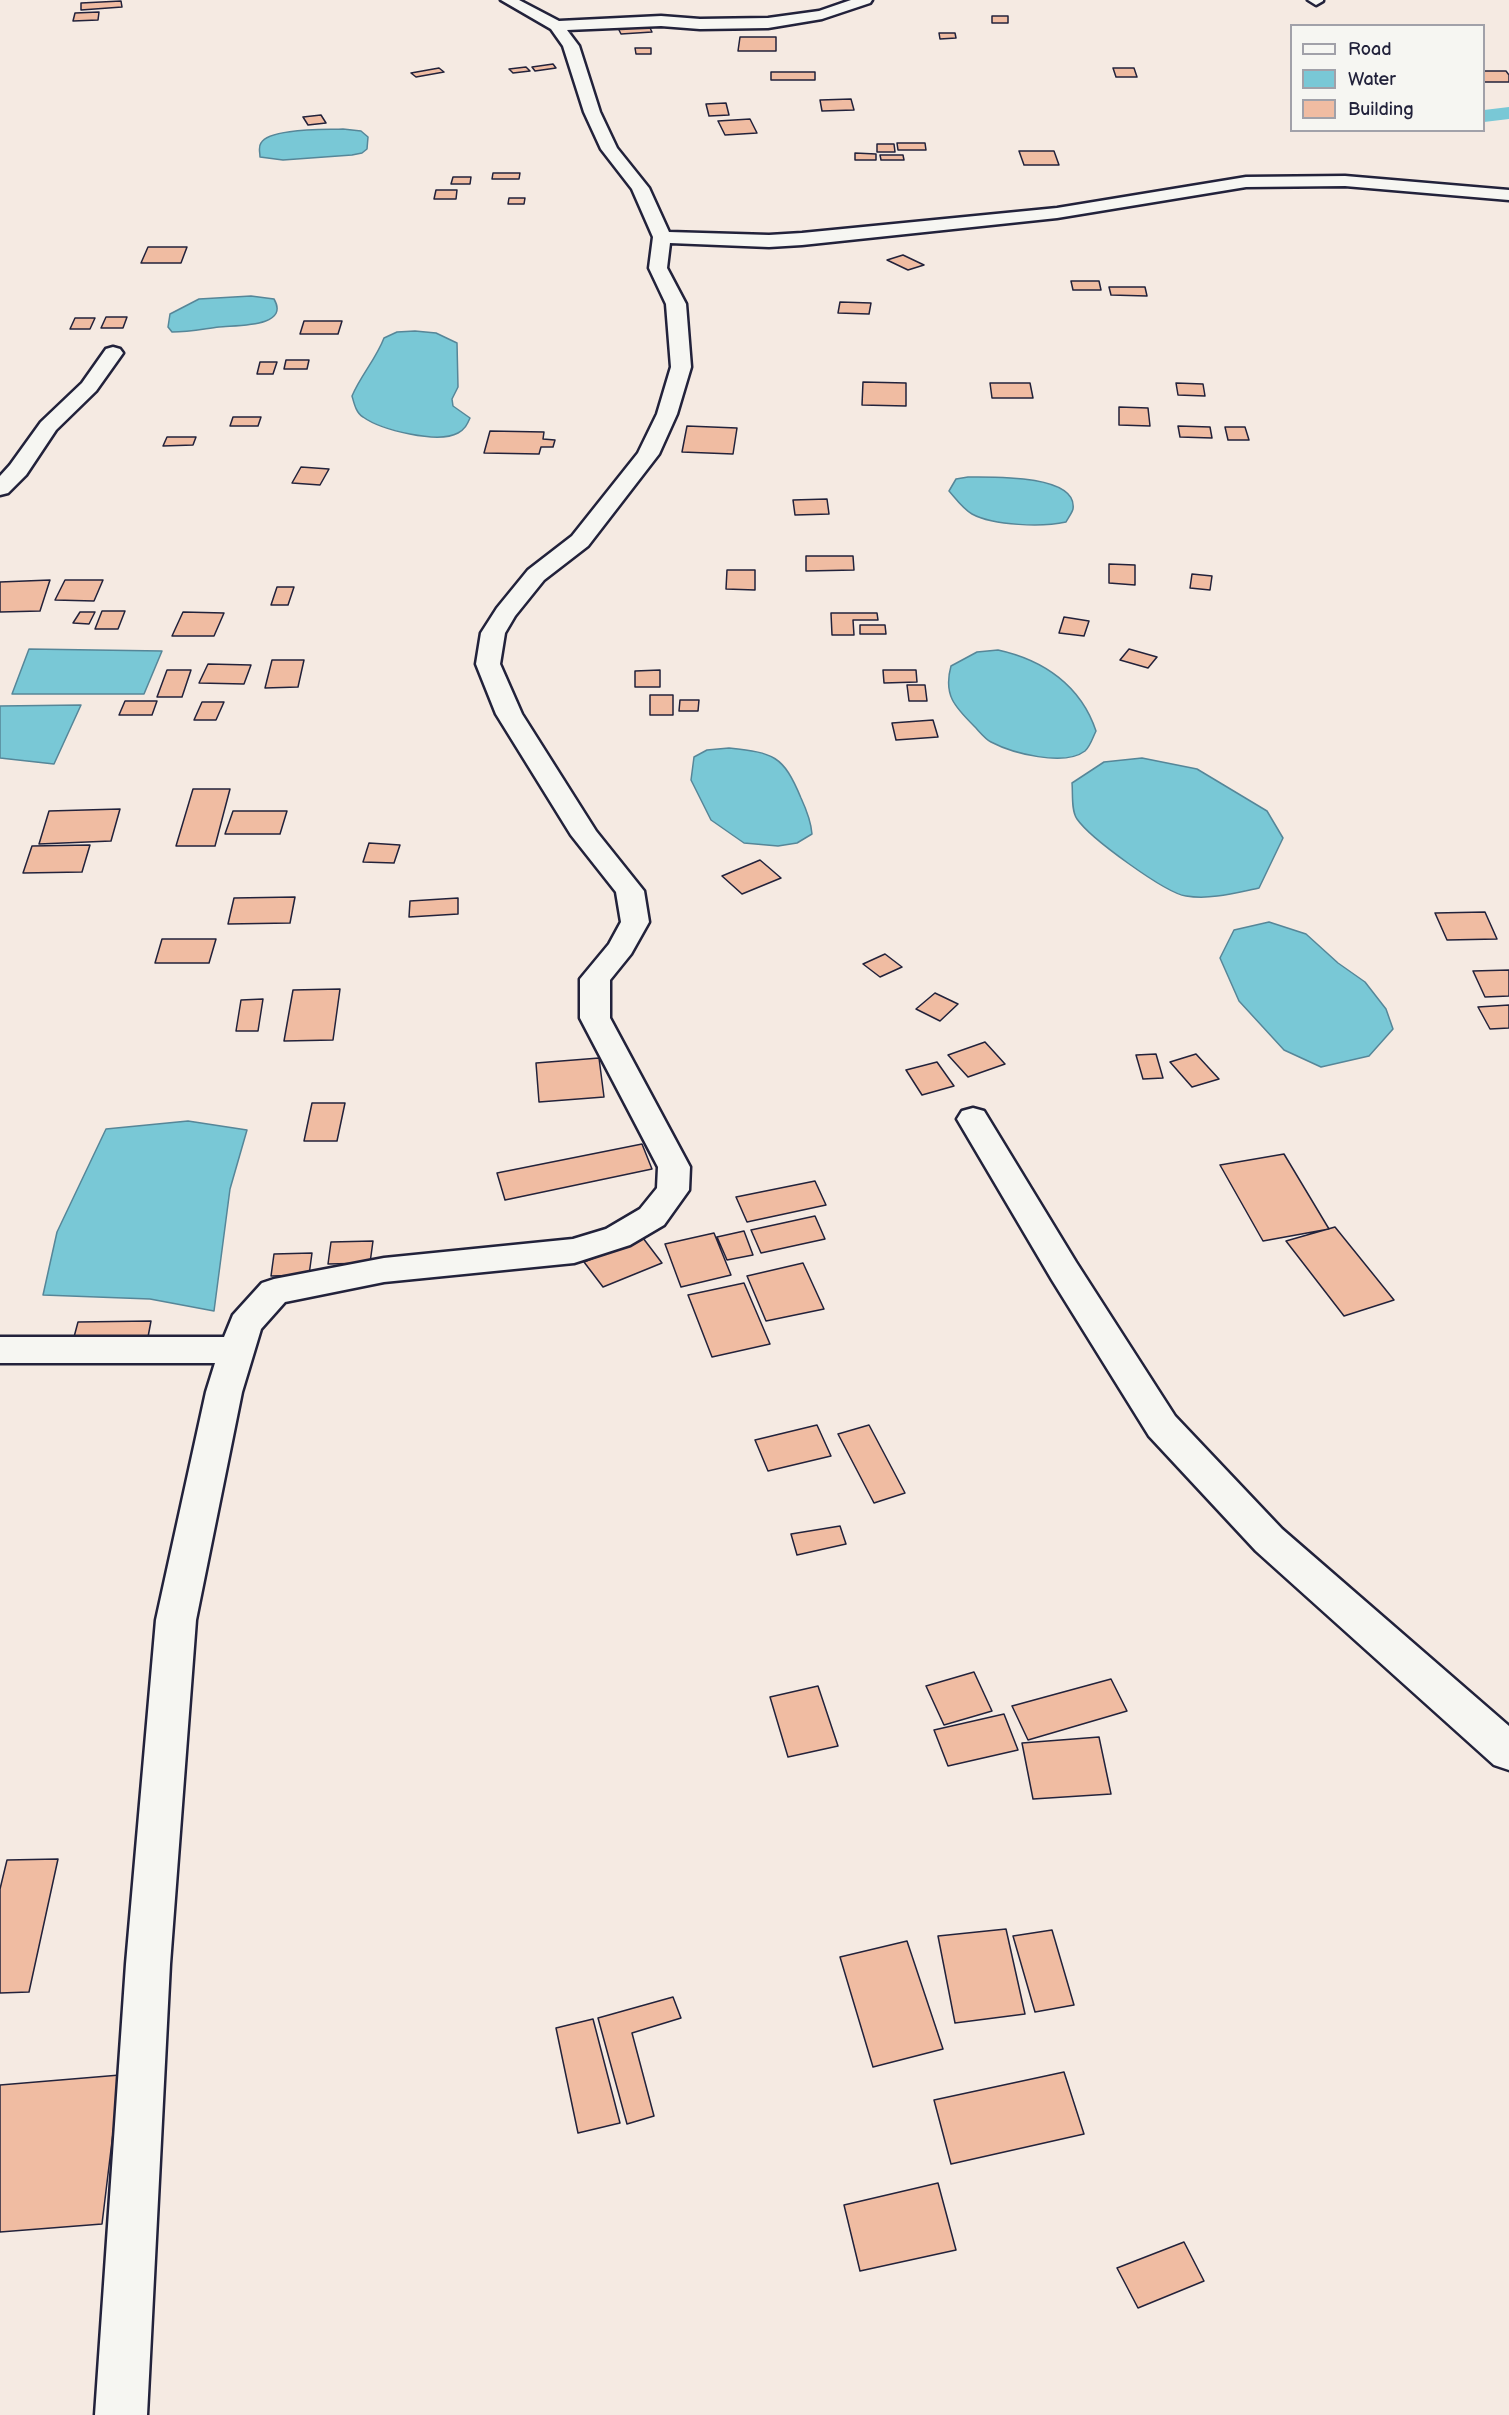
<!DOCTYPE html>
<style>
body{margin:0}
#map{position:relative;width:1509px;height:2415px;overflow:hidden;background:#f5eae2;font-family:"Balsamiq Sans",sans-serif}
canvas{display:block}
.legend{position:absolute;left:1290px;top:24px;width:195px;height:108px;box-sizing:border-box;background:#f6f6f2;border:2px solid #a1a1a9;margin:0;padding:8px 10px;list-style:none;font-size:18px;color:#22223b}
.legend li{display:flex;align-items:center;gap:12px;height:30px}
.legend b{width:30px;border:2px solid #a1a1a9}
</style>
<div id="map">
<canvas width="1509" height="2415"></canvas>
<ul class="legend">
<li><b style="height:8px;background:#f6f6f2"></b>Road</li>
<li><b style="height:16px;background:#79c8d6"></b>Water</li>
<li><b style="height:16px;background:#f0bca2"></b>Building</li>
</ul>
</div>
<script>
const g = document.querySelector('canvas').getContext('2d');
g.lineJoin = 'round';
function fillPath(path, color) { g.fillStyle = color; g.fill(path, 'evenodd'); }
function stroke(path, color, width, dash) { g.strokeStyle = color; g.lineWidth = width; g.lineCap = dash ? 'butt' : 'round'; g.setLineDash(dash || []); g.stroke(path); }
const water = new Path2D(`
 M343,129L361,131L368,137L367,149L362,153L352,155L283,160L260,157C260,152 258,147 261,143C269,128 326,130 343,129Z
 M251,296L274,299C291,328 234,325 219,327C203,329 189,332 172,332L168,327L170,314L199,299Z
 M415,331L436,333L457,343L458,387L452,399L453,406L470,418C467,425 465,429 458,433C438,444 381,430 363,417C356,413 354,403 352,396C361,375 376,359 384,338L397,332Z
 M968,477C989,477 1078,474 1073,509C1072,513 1068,518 1066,522C1043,527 994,526 972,514C963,509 956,499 949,491L956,479Z
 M29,649L162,651L144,694H12Z
 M998,650C1044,660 1081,686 1096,731C1093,737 1090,747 1085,751C1064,767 1012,753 991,742C985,739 979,731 974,726C955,707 943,695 951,666L977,652Z
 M81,705L54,764L0,758V706Z
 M729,748C774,753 783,755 801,798C807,811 811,821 812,834L797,843L778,846L744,843L711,820L691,780L694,757L707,750Z
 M1142,758L1197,769L1267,811L1283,838L1259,888C1235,893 1210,900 1186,896C1165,893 1090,838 1077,819C1071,811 1073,793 1072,783L1104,762Z
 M1269,922L1306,934L1338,963L1365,982L1386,1009L1393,1029L1369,1056L1321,1067L1284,1050L1239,1001L1220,958L1234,930Z
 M188,1121L247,1130L230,1189L214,1311L150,1299L43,1295L57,1232L106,1129Z`);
const canal = new Path2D(`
 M1509,107V119L1484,122V110Z`);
const building = new Path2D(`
 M121,1L122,7L81,10V3Z
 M99,12L98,20L73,21L75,13Z
 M992,16H1008V23H992Z
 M648,24L652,32L621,34L617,26Z
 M939,33H955L956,38L940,39Z
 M740,37H776V51H738Z
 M635,48H651V54H636Z
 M553,64L556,68L535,71L532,67Z
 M526,67L530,71L513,73L509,69Z
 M439,68L444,72L416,77L411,73Z
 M1113,68H1134L1137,77H1116Z
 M1484,71H1506L1509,75V82H1484Z
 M771,72H815V80H771Z
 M851,99L854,110L822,111L820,100Z
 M726,103L729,115L709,116L706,104Z
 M321,115L326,123L308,125L303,117Z
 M750,119L757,133L725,135L718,121Z
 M897,143H925L926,150H898Z
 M877,144H894L895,152H877Z
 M1019,151H1054L1059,165H1024Z
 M855,153L876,154V160H855Z
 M880,155H903L904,160H881Z
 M493,173H520L519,179H492Z
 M453,177H471L470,184H451Z
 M436,190H457L456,199H434Z
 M509,198H525L524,204H508Z
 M148,247H187L181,263H141Z
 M903,255L924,265L908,270L887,260Z
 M1071,281H1099L1101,290H1073Z
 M1109,287H1145L1147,296L1111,295Z
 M840,302L871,303L869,314L838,313Z
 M106,317H127L123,328H101Z
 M75,318H95L90,329H70Z
 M304,321H342L338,334H300Z
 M286,360H309L307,369H284Z
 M260,362H277L273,374H257Z
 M863,382L906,383V406L862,405Z
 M990,383H1030L1033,398H992Z
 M1176,383L1203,384L1205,396L1178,395Z
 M1119,407L1148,408L1150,426L1119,425Z
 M233,417H261L258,426H230Z
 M687,426L737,428L733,454L682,452Z
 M1178,426L1210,427L1212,438L1180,437Z
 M1225,427H1245L1249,440H1228Z
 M490,431L544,432L543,439L555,440L553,447H541L539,454L484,453Z
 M167,437H196L193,445L163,446Z
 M301,467L329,469L320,485L292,483Z
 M827,499L829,514L795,515L793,500Z
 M806,556H853L854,570L806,571Z
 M1109,564L1135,565V585L1109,583Z
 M727,570H755V590L726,589Z
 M1192,574L1212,576L1210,590L1190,588Z
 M50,580L40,611L0,612V582Z
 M65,580H103L94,601L55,600Z
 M277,587H294L288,605H271Z
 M102,611H125L118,629H95Z
 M80,612H95L89,624L73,623Z
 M183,612L224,613L214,636H172Z
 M831,613H877L878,620H853L854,635H832Z
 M1064,617L1089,621L1084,636L1059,633Z
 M860,625H885L886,634H860Z
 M1129,649L1157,657L1148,668L1120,660Z
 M272,660H304L298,687L265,688Z
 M208,664L251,665L244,684L199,683Z
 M167,670H191L182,697H157Z
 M660,670V687H635V671Z
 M883,670H916L917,682L884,683Z
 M907,685H925L927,701H909Z
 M650,695H673V715H650Z
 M680,700H699L698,711H679Z
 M125,701H157L152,715H119Z
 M202,702H224L216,720H194Z
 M933,720L938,737L896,740L892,723Z
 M193,789H230L215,846H176Z
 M120,809L111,841L39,844L49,811Z
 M233,811H287L280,834H225Z
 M369,843L400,845L394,863L363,862Z
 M90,845L82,872L23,873L32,846Z
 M760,860L781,878L742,894L722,876Z
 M295,897L290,923L228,924L234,898Z
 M458,898V914L409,917L410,901Z
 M1485,912L1497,939L1447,940L1435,913Z
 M162,939H216L209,963H155Z
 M885,954L902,967L880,977L863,964Z
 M1509,970V996L1485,997L1473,971Z
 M340,989L333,1040L284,1041L293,990Z
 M935,993L958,1004L940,1021L916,1009Z
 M263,999L258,1031H236L241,1000Z
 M1509,1005V1028L1490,1029L1478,1007Z
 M985,1042L1005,1064L968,1077L948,1055Z
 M1156,1054L1163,1078L1143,1079L1136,1055Z
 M1196,1054L1219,1079L1192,1087L1170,1062Z
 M599,1058L604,1097L539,1102L536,1063Z
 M937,1062L954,1086L922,1095L906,1070Z
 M312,1103H345L337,1141H304Z
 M642,1144L652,1169L505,1200L497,1173Z
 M1284,1154L1329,1229L1263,1241L1220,1165Z
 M815,1181L826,1205L747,1222L736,1197Z
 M815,1216L825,1239L761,1253L751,1230Z
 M1335,1227L1394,1300L1344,1316L1286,1241Z
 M744,1231L753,1255L727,1260L717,1237Z
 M714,1233L731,1275L681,1287L665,1244Z
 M643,1238L662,1263L603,1287L584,1262Z
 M373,1241L370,1263L328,1264L331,1242Z
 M312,1253L309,1275L271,1276L274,1254Z
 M803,1263L824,1309L766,1321L747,1276Z
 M744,1283L770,1344L712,1357L688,1295Z
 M151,1321L148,1337H74L78,1322Z
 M817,1425L831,1456L768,1471L755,1440Z
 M869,1425L905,1493L874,1503L838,1434Z
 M840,1526L846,1544L797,1555L791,1534Z
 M974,1672L992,1711L944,1725L926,1686Z
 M1111,1679L1127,1711L1028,1740L1012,1706Z
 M818,1686L838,1746L788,1757L770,1697Z
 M1004,1714L1018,1750L948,1766L934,1730Z
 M1099,1737L1111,1794L1033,1799L1022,1743Z
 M58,1859L29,1992L0,1993V1889L7,1860Z
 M1006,1929L1025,2014L955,2023L938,1936Z
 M1052,1930L1074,2005L1035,2012L1013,1936Z
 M907,1941L943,2049L873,2067L840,1957Z
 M673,1997L681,2018L632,2033L654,2116L627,2124L598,2018Z
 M593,2019L620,2123L578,2133L556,2028Z
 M1064,2072L1084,2134L951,2164L934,2100Z
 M120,2075L102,2224L0,2232V2085Z
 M938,2183L956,2250L860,2271L844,2205Z
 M1184,2242L1204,2281L1138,2308L1117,2268Z`);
const minor = new Path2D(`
 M501,0H519L559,21L661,16L700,19L768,18L819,11L851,0H872L870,3L822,19L768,28L700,29L661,26L567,30L579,46L600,112L617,148L649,188L669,232L769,235L802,233L1057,208L1246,177L1345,176L1509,190V200L1345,186L1246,187L1057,218L802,245L769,247L670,243L667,268L686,304L691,367L677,414L659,454L588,546L544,580L515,616L505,633L500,664L522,714L596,831L644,891L649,922L631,954L610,980V1018L690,1167L689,1190L664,1225L630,1245L574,1263L384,1282L285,1302L261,1329L242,1392L196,1620L170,1964L147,2415H95L126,1964L156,1620L206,1392L215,1363H0V1337H224L233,1315L262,1283L274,1279L384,1258L573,1239L606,1229L640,1209L657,1188L658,1167L580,1018V979L609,944L621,922L616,892L571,835L496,714L476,664L481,633L497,608L528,570L572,536L638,453L657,414L671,367L666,304L649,268L653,237L632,189L601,149L584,112L563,46L551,29Z
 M1308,0H1323V1L1316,5Z
 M113,347L120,349L123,353L96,391L56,430L26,475L8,493L0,495V476L10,465L41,422L82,383L106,349Z
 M973,1108L984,1111L1076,1262L1175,1416L1282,1529L1509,1726V1770L1494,1765L1256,1551L1149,1436L1052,1280L957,1119L962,1111Z`);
fillPath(water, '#79c8d6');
stroke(water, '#568698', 1.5);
fillPath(canal, '#79c8d6');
fillPath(building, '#f0bca2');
stroke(building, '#22223b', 1.5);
stroke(minor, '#22223b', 5);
fillPath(minor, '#f6f6f2');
</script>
